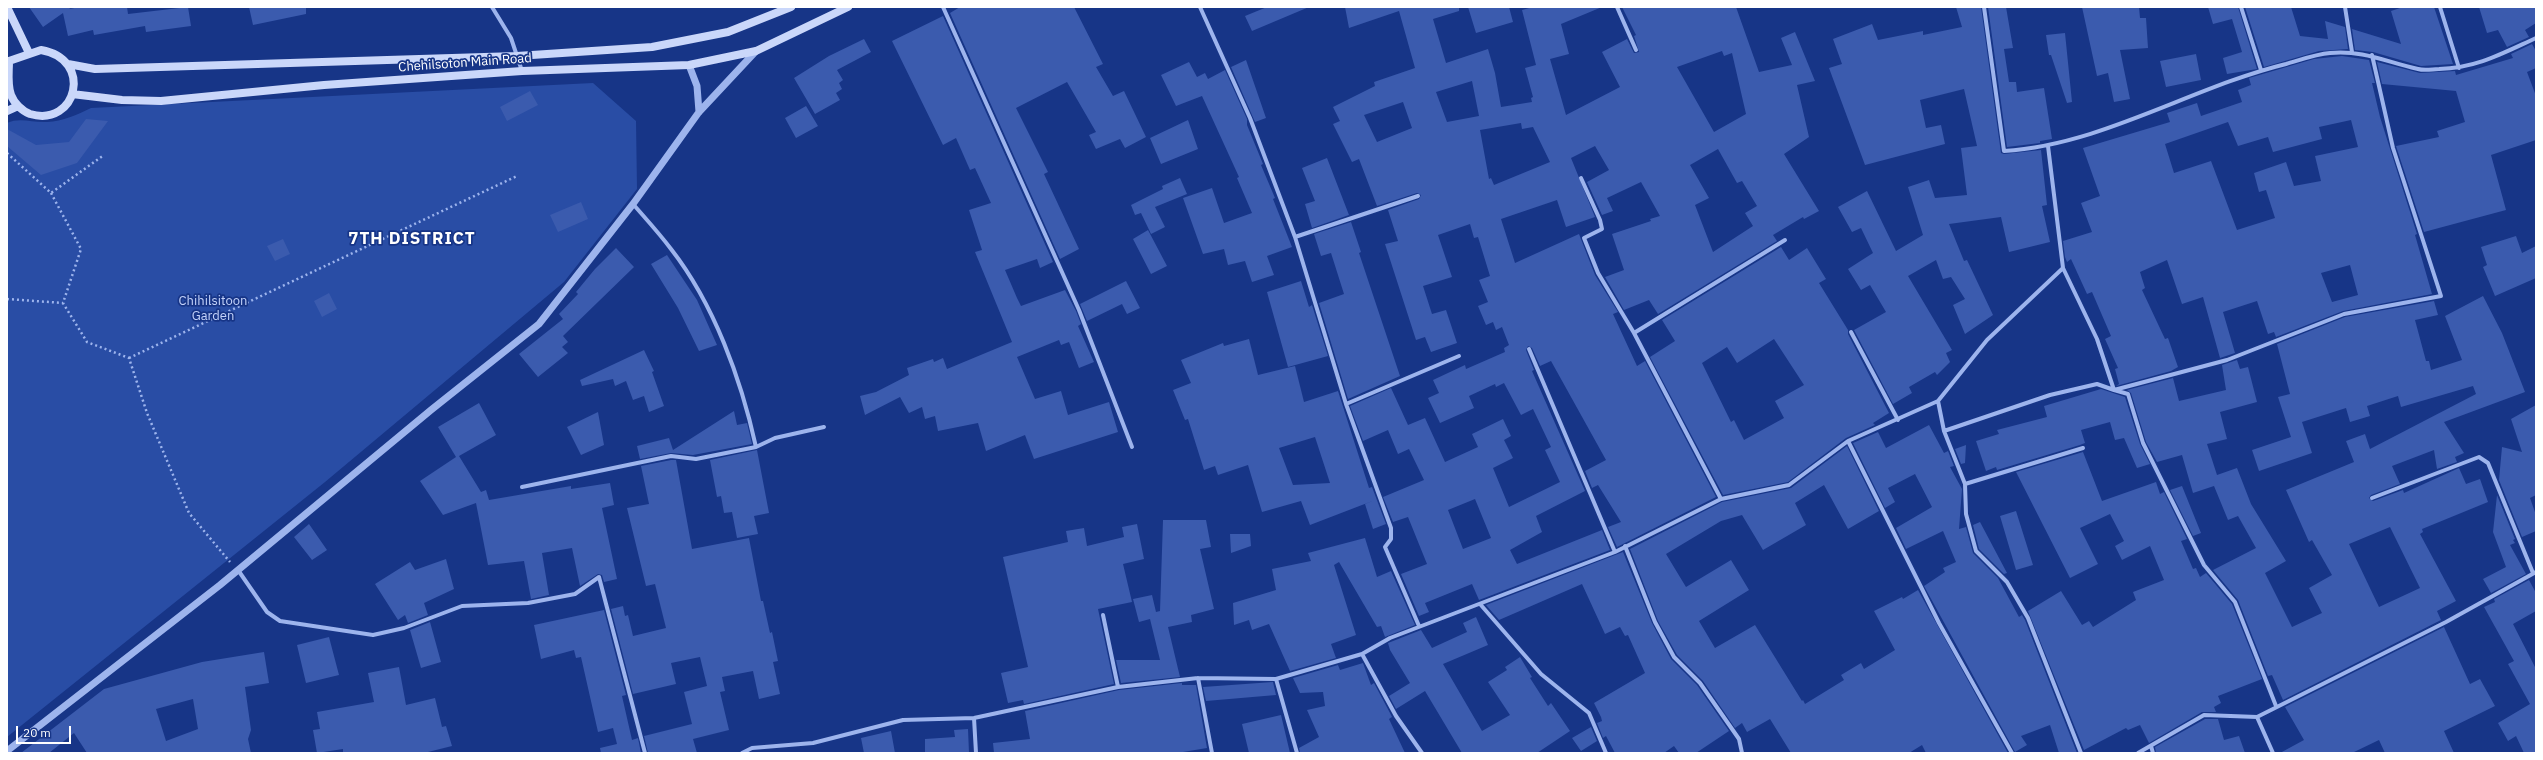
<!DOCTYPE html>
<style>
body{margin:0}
#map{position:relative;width:2543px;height:760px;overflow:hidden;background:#173587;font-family:"IBM Plex Sans",sans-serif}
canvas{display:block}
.frame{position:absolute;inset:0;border:8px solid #fff;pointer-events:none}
.scale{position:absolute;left:16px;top:726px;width:55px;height:18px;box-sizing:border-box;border:2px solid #fff;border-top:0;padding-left:5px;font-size:12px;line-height:14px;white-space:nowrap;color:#fff;-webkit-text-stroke:3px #173587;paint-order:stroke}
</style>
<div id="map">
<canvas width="2543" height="760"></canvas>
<div class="frame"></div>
<div class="scale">20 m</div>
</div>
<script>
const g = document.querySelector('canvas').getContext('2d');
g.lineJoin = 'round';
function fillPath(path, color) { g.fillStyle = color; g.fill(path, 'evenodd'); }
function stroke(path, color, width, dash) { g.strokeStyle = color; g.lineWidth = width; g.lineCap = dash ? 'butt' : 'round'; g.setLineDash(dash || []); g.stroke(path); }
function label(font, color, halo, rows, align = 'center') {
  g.font = font + ' "IBM Plex Sans",sans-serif'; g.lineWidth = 3.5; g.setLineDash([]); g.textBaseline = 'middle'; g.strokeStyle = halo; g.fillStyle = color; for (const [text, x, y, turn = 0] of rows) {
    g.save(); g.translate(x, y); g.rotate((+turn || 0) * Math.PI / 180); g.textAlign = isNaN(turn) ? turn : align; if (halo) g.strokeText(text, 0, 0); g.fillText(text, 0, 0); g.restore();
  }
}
const green = new Path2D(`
 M593,83L636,121L637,189L564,282L325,482L7,737V123C20,117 33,123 47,122C63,121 77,115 91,108Z`);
const building = new Path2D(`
 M29,7H72L69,9L80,7H127L128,14L188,7L191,26L146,32L145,26L94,35L93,30L68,36L63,13L43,27Z
 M249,7H306V14L253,25Z
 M960,7H1074L1103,64L1096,67L1113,96L1124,91L1146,137L1125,148L1120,139L1096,149L1089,135L1096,132L1067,82L1016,108L1048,172L1044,174L1079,249L1060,259L950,13Z
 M1267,7H1309L1252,31L1245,16Z
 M1345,7H1459V11L1433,19L1446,63L1488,49L1495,73L1501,107L1532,102L1531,98L1533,97L1525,68L1536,65L1522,10L1533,7H1602L1561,24L1569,54L1550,59L1566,115L1620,87L1602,52L1627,39L1634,53L1639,52L1634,36L1636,35L1622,7H1736L1759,72L1792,65L1781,38L1795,32L1815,81L1797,85L1809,137L1784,154L1819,211L1804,219L1803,217L1773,235L1777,241L1658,314L1649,300L1624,310L1605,277L1624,270L1612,234L1651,221L1650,219L1660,216L1641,182L1607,198L1613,211L1602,215L1587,182L1609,170L1595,146L1571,158L1595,217L1566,227L1557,200L1501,219L1515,263L1579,234L1595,275L1618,312L1613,314L1637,366L1645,361L1716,497L1617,547L1608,527L1621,522L1598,485L1592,488L1585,471L1606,460L1551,361L1540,366L1532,348L1528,346L1526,350L1534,370L1532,371L1585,491L1536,516L1542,532L1510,550L1517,564L1602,530L1610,550L1479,600L1472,584L1425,603L1429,612L1419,616L1401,574L1427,564L1408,517L1393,522L1383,497L1424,480L1409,449L1398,454L1388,430L1363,441L1350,406L1391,388L1408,425L1425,418L1445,462L1478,447L1472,434L1503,419L1511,436L1504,440L1513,458L1493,468L1509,507L1560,482L1545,450L1551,447L1533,409L1521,415L1504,383L1496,387L1495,384L1469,396L1474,408L1440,423L1428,398L1439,393L1433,380L1465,365L1466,369L1505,352L1504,348L1509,345L1502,327L1496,330L1493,322L1486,325L1478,306L1488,302L1479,280L1490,276L1478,237L1474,238L1470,224L1438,235L1452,277L1423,286L1432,314L1446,310L1457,343L1431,352L1425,337L1416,340L1385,244L1398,241L1388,210L1419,199L1421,195L1417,193L1377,206L1359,159L1352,162L1333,124L1340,121L1333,107L1375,86L1374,82L1415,68L1399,11L1349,28ZM1722,51L1724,56L1732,53L1746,114L1714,132L1677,67ZM1472,81L1479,116L1447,122L1436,92ZM1403,102L1412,128L1377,142L1364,115ZM1521,123L1522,129L1533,127L1550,162L1494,185L1491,178L1489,179L1480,130ZM1718,149L1737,183L1742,181L1757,206L1745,213L1753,226L1713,252L1695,205L1709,198L1690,165ZM1475,499L1491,538L1463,549L1448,510Z
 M1468,7H1509L1513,22L1476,33Z
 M1956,7H1981L2001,153L2004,154L2041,150L2047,205L2042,206L2050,242L2009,252L2001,217L1949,224L1964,261L1967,260L1993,315L1965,334L1953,305L1965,299L1951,277L1943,279L1936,260L1908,276L1952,350L1946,353L1950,362L1937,375L1935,372L1909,387L1912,393L1893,404L1854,330L1886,312L1870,285L1861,290L1848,269L1873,253L1861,228L1852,232L1838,207L1867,191L1896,251L1923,235L1908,187L1929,180L1935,198L1967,195L1961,148L1977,146L1964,89L1920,100L1926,128L1941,125L1945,144L1865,165L1829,68L1842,64L1833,39L1872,24L1878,40L1923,31V35L1962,27Z
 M1988,7H2006L2013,48L2004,49L2009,82H2016L2017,92L2044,88L2052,139L2040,141V143L2007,147Z
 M2082,7H2139L2140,18H2146L2148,48L2120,50L2130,99L2114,102L2108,73L2097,76Z
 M2208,7H2238L2257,69L2227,74L2223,58L2242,52L2232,19L2213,24Z
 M2245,7H2291L2300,36L2328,39L2325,21L2345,27L2348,49L2319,51L2264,67Z
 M2403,7H2434L2453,64L2421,66L2373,52L2355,50L2352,29L2401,44L2391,11Z
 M2479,7H2536V23L2525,30L2529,37L2507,47L2498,30L2487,33Z
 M943,16L1053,262L1040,268L1037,259L1005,270L1017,298L1021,306L1065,290L1076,311L1081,324L1078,326L1094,362L1079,368L1069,342L1061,345L1059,340L1017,357L1035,399L1061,391L1068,415L1109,402L1118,432L1034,459L1025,435L986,451L978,423L938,431L935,416L925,419L922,407L909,413L900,397L865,415L860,396L876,392L909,375L907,368L933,359L934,362L943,358L947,369L1012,342L975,252L982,250L969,210L991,203L975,168L970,170L956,138L943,145L892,41Z
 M2065,33L2072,102L2067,103L2051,55H2049L2046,35Z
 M864,39L871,52L837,70L843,80L839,83L842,89L836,93L840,100L815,114L794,78L829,56Z
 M2532,44L2536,51V68L2527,72L2536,96V140L2491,155L2506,210L2424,232L2396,146L2439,137L2437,131L2465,122L2456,91L2382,84L2377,62L2420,73L2455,71L2456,75L2513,58L2511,54Z
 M2196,54L2201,80L2166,87L2160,61Z
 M2342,56L2369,60L2375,83H2372L2380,117L2417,234L2415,235L2432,294L2343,311L2276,337L2274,332L2268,334L2257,301L2223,312L2235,353L2220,358L2203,297L2182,304L2167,260L2140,272L2145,288L2142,290L2165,339L2168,338L2178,367L2171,371L2116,386L2119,384L2115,369L2118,368L2105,339L2111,336L2092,292L2087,294L2071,259L2067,262L2065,257L2063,241L2092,232L2081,203L2100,196L2083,148L2170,122L2167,113L2197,103L2201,116L2242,102L2238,90L2251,85L2249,78L2314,59ZM2351,120L2358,147L2315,156L2321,181L2294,186L2286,162L2254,173L2259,192L2266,190L2275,218L2237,230L2211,161L2174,173L2165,144L2228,122L2238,146L2268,137L2273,152L2322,139L2319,127ZM2350,265L2358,295L2332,302L2321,273Z
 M1246,60L1266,118L1255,122L1231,67Z
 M1189,62L1197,77L1205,73L1208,79L1225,70L1247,119V125L1263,164L1261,165L1275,198L1273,199L1292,247L1267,256L1274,275L1252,282L1245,261L1228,265L1224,249L1203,254L1183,198L1212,188L1224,223L1252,213L1237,178L1239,177L1202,96L1176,106L1161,75Z
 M530,91L538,105L507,121L500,107Z
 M806,106L818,126L796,138L785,118Z
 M86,119L108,121L77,163L41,175L7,146V129L36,145L69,142Z
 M1188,120L1198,149L1161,164L1150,138Z
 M1327,158L1349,215L1312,228L1305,204L1315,201L1302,168Z
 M1180,178L1187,194L1155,207L1165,227L1151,234L1141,213L1135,215L1131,205L1163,189L1162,186Z
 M581,202L588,219L558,232L550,215Z
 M1351,222L1361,252L1359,253L1400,376L1348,399L1319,303L1344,294L1331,253L1321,256L1314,234Z
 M1148,230L1167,266L1151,274L1133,239Z
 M2516,236L2522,253L2536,246V278L2495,296L2483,267L2487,265L2481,247Z
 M283,239L290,254L275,261L267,246Z
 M1781,247L1789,260L1807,248L1826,279L1819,283L1848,330V334L1889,413L1873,423L1875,425L1846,438L1788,482L1723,495L1650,357L1675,341L1662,320ZM1774,339L1804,385L1775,401L1784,418L1744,440L1734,420L1731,422L1702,363L1727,347L1737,363Z
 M616,248L634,267L563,336L568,342L562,347L568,353L538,377L519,354L563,319L559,314L578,294L576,292L595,269Z
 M667,255L697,300L717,345L699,351L678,308L651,264Z
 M1126,281L1140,308L1127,314L1122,304L1087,321L1080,304Z
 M1301,281L1309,307L1312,305L1328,356L1288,367L1267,292Z
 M329,293L337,309L322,317L314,301Z
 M2483,296L2502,333L2525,392L2444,422L2464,453L2455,457L2457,462L2437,469L2434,450L2392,466L2400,484L2371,495L2369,498L2373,501L2403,490L2404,493L2459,468L2466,484L2480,479L2488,502L2422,529L2423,532L2420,534L2456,601L2437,611L2441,620L2283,700L2272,675L2268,676L2238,600L2213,570L2256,548L2238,516L2228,520L2214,486L2193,493L2182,455L2157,462L2146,442L2131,393L2127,390L2173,378L2179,401L2226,390L2222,365L2237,360L2240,369L2248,367L2257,402L2220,412L2227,439L2207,444L2217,475L2237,468L2251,504L2286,561L2265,573L2292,627L2322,613L2309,588L2332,575L2312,540L2309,542L2286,490L2354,462L2346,441L2365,434L2370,449L2476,394L2473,386L2401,407L2398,396L2367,406L2370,416L2350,422L2346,408L2302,422L2312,453L2259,471L2252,450L2291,437L2278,397L2290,394L2277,344L2345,317L2434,301L2438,315L2415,320L2426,361H2429L2431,370L2462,360L2445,316ZM2390,527L2420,588L2379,607L2349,544Z
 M1249,339L1258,375L1295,366L1304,402L1338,391L1369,488L1372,487L1386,524L1373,529L1365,504L1375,500L1310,525L1301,501L1262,512L1248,465L1218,475L1215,466L1204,470L1188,419L1185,420L1173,390L1191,383L1181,360L1223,343L1224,346ZM1315,437L1330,483L1293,485L1279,448Z
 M644,350L654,371L652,372L664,406L649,412L644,396L633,400L626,381L615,386L613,379L582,386L580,380Z
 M2101,389L2125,397L2140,444L2150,464L2137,468L2124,438L2115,440L2110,422L2081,430L2085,443L2080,445L1997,470L1996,467L1986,471L1976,441L1999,434L1997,430L2047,417L2044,406Z
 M479,403L496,435L459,456L481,492L486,490L489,500L571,486V489L610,483L614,505L602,508L617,579L604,582L602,575L598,574L580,586L572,548L542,553L549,595L531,599L524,561L488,565L476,503L443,515L420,481L456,457L438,427Z
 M2536,405V495L2530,498L2536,515V531L2522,537L2499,480L2502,447L2522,452L2511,419Z
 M734,411L737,425L747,423L752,444L693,455L671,453L640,459L637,446L669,438L673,450Z
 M598,412L604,445L581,455L567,427Z
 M1929,425L1944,453L1948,451L1954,466L1950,467L1962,489L1959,529L1966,527L1973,553L1998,578L2019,617L2022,615L2025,620L2077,753H2059L2050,725L2021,736L2027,745L2015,752L1924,586L1945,572L1943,568L1956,562L1943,531L1906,549L1896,528L1932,507L1915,474L1888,488L1895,502L1885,508L1853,443L1878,432L1886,448Z
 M1966,445L1965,463L1961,464L1955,449Z
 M1847,446L1879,511L1848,529L1824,485L1795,503L1806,525L1763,550L1742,515L1721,521L1666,554L1686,587L1731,560L1749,590L1699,621L1715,648L1755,625L1802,701L1803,700L1805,704L1844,680L1841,675L1861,663L1864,669L1895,650L1874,611L1902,597L1903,599L1918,590L2008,753H1926L1922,745L1909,753H1791L1770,719L1747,732L1742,723L1735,728L1703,681L1677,655L1658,621L1630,549L1722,502L1791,488Z
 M757,450L769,513L754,516L758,534L737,538L732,512L724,513L721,496L717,497L710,460Z
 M2083,452L2102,501L2156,482L2160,494L2164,492L2187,539L2181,541L2193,569L2196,568L2200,577L2206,573L2232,604L2262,679L2218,696L2221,703L2214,707L2216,712H2202L2149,743L2140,725L2128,730L2126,728L2084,750L2028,611L2061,591L2082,625L2089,621L2093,627L2136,600L2133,592L2164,580L2150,546L2122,560L2115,546L2124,541L2110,514L2080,528L2098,564L2070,578L2016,472Z
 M671,460H676L692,549L749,538L761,601H763L770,633L772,632L778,661L773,662L780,694L759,699L753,671L722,677L725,691L720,692L729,730L693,739L697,753H648L644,736L692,724L684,692L707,686L700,657L671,663L676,684L633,694L611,609L623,606L625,616L628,615L633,636L666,628L655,584L646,586L627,508L649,504L641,466Z
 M2182,486L2201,533L2193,536L2170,490Z
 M2497,495L2515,539L2513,540L2515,543L2510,545L2526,574L2491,593L2483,579L2506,567L2493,532Z
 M2016,511L2033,565L2016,570L2000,516Z
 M1163,520H1206L1211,547L1200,549L1214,609L1191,615L1192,622L1168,627L1180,677L1121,683L1116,660H1160L1150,619L1139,622L1133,599L1152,595L1156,612L1160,611Z
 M1980,522L2007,573L2004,574L1979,549L1973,525Z
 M309,524L327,550L312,560L294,537Z
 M1137,524L1144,559L1123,564L1132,602L1098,609L1114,684L1024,704L1023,700L1008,703L1001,673L1028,667L1003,557L1068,542L1066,531L1084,528L1087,546L1124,537L1122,527Z
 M1230,534H1250L1251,546L1231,553Z
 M1365,538L1377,577L1391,571L1415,625L1385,637L1381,626L1377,627L1339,562L1334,565L1356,635L1331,644L1336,658L1290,671L1269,624L1252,630L1249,620L1234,625L1233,603L1276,590L1272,569L1311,561L1308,553Z
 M1623,552L1652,623L1671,659L1697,685L1729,731L1696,753H1679L1674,746L1664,753H1615L1606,736L1603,738L1597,723L1602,721L1601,717L1594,703L1645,673L1628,635L1625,636L1620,627L1605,634L1582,584L1499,620L1486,605Z
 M446,559L454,589L424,603L428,615L408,623L405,615L398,620L375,584L410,562L415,570Z
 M2529,580L2536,593V611L2513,624L2536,669V753H2524L2516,736L2508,741L2498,723L2530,704L2508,664L2514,661L2484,607L2495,602L2494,599Z
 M604,610L626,695L622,696L632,740L638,738L641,753H601L600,748L617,744L613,728L598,732L581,657L576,658L574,650L541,659L534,625Z
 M1476,617L1488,645L1443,664L1482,731L1510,715L1488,682L1507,670L1505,667L1520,657L1532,677L1530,678L1548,706L1551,703L1570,731L1537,753H1462L1425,691L1396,709L1389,696L1410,683L1390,650L1388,643L1421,630L1432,648L1467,632L1463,623Z
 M430,622L441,662L421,668L410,630Z
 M2444,627L2470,684L2480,679L2495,706L2444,731L2454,753H2385L2379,740L2352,753H2280L2304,740L2285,707Z
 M329,637L339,675L306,683L297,645Z
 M264,652L269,683L245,687L251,730L248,739L251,753H87L74,733L49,753H21L104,689L202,662ZM193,699L198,729L166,741L156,709Z
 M1363,663L1371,685L1374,683L1390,713L1392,717L1389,719L1405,753H1300L1299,748L1319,737L1307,710L1325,706L1323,692L1300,693L1293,678L1338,665L1340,670Z
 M399,667L406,705L435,698L442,727L446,726L452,746L424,753H343V749L317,753L313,730L320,729L317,712L374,702L368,673Z
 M1273,682L1276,695L1206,701L1203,687Z
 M1182,683V685H1196L1207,748L1177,753H994L993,743L1030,739L1025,711L1119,690Z
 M1281,715L1290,753H1293H1249L1242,724Z
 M2205,719H2218L2224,740L2239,736L2245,753H2156L2155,747Z
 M1591,727L1597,741L1581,751L1572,738Z
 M968,729L969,753H925V739L955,737L954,730Z
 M891,731L895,753H864L861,738Z`);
const path = new Path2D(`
 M7,153L51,193L104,155
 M51,193L81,249L63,303L87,342L129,358L147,413L189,513L230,562
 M7,299L63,303
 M129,358L517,176`);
const minor = new Path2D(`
 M492,7L511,38L522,71
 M943,7L1079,310L1132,447
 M1200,7L1250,118L1295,237L1346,404L1391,528V539L1385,547L1419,626
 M1617,7L1636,50
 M1984,7L2004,151C2102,145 2192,87 2286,64C2300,60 2316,54 2330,53C2364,50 2386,62 2418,69C2425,71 2433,69 2439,69C2477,68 2503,53 2536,38
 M2241,7L2261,70
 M2345,7L2352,52
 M2440,7L2459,68
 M2048,146L2063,268L2097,339L2114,390L2128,394L2143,443L2204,565L2235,602L2276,706
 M1581,178L1600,220L1602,229L1584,238L1598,273L1634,333L1721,499
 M633,204C646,219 659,233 671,249C714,304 741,379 756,447
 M1295,237L1418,196
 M1851,332L1898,420
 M1634,333L1785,240
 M1529,349L1615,552
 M1938,401L1944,431L1965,484L1966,514L1976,551L2007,582L2028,618L2081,753
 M1346,404L1459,356
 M1944,431L2050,395L2097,384L2114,390L2227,360L2344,314L2441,296L2393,148L2372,55
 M1848,441L1939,623L2012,753
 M1965,484L2083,448
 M522,487L671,456L696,459L756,447L775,438L824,427
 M2372,498L2479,457L2488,463L2533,573
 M1625,546L1655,622L1674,657L1700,683L1739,739L1742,753
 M238,570L267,612L280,621L373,635L404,628L462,606L528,603L575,594L599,577L645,753
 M1480,604L1541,674L1589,713L1606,753
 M1103,615L1118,687
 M1362,654L1396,716L1422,753
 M1198,678L1212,753
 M1276,679L1297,753
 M2257,717L2273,753
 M974,718L976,753
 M2151,746L2153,753
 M742,753L752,748L813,743L903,720L974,718L1118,687L1198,678L1276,679L1362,654L1390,638L1615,552L1721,499L1789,485L1848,441L1938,401L1987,340L2063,268
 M2138,753L2204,715L2257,717L2446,622L2536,572`);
const tertiary = new Path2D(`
 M689,65L697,86L699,112
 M7,751L220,585L431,410L539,324L633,204L699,112L756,51`);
const secondary = new Path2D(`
 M7,7L29,53
 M41,50C94,59 77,128 30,114C22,111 14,103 11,95C7,84 9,72 9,61Z
 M68,64L95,69L517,56L652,47L728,32L791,7
 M72,94L122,100L161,101L324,85L522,71L689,65L756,51L848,7
 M7,111L18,106`);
const streetNames = [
 ["Chehilsoton Main Road",465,63,-4]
];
const parkNames = [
 ["Chihilsitoon",213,301],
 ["Garden",213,316]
];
const districtNames = [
 ["7TH DISTRICT",412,239]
];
fillPath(green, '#294da5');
fillPath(building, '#3b5bae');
stroke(path, '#9db4ed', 2.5, [2, 3]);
stroke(minor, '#9db4ed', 4);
stroke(tertiary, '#9db4ed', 7);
stroke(secondary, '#cad7fa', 8);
label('13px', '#fff', '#173587', streetNames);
label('13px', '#c3d2fa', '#173587', parkNames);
g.letterSpacing = '1px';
label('bold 17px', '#fff', '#173587', districtNames);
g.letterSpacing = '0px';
</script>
